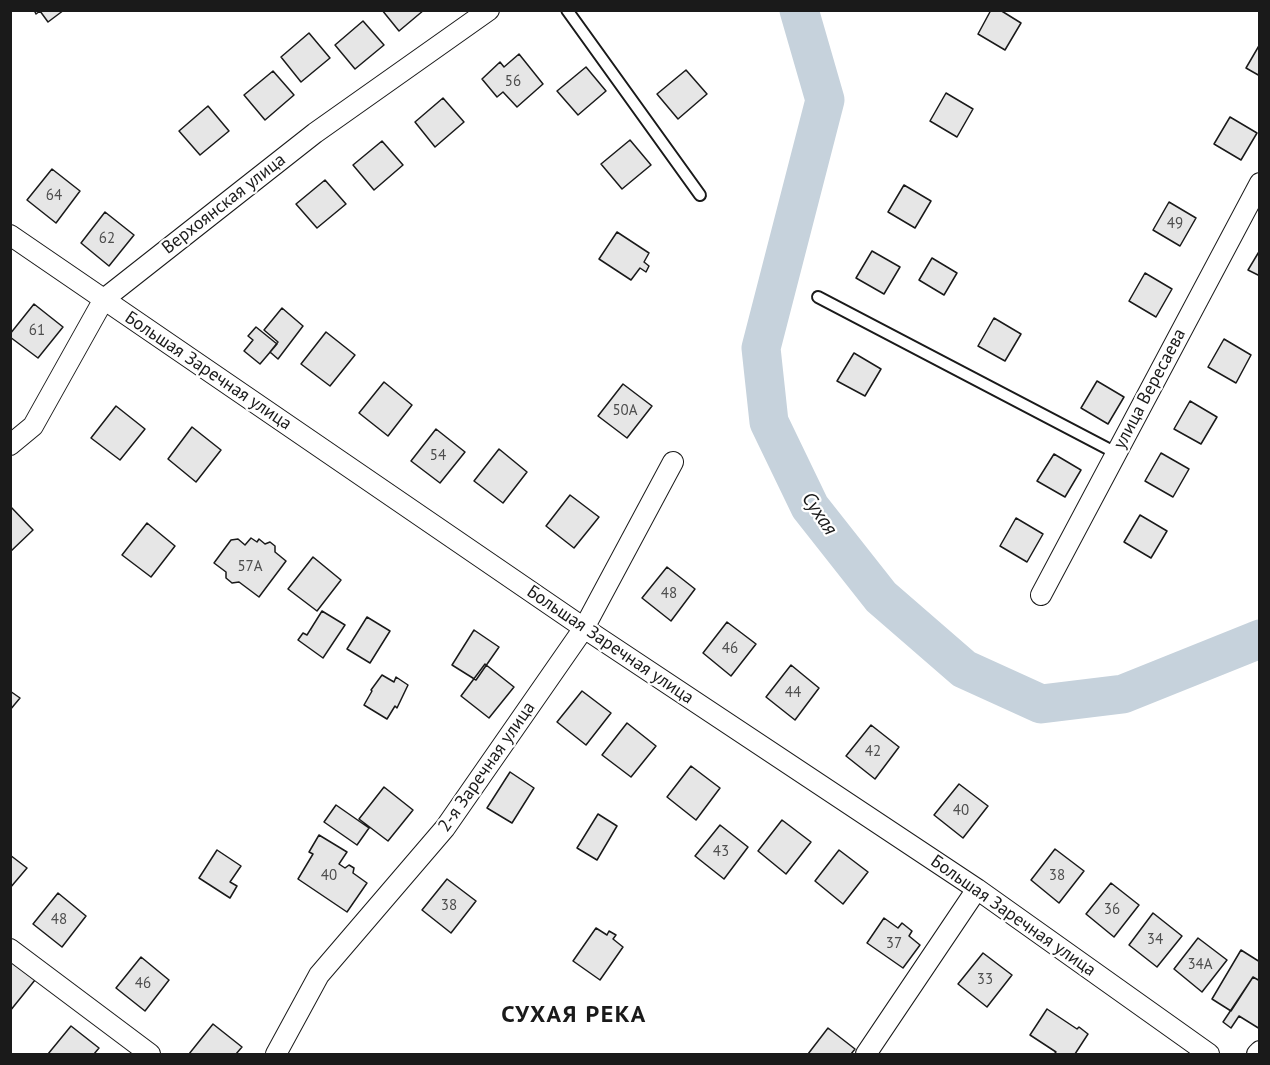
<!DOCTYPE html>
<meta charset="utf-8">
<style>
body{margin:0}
#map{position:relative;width:1270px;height:1065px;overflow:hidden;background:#fff;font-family:"PT Sans",sans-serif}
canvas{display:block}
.frame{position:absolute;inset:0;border:12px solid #1a1a1a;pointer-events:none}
</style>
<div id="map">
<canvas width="1270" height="1065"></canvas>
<div class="frame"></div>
</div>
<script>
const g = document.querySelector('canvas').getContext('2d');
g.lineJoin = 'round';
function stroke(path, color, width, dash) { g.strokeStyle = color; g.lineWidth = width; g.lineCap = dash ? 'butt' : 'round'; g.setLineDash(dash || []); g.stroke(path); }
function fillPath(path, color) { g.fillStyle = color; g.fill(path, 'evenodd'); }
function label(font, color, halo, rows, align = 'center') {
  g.font = font + ' "PT Sans",sans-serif'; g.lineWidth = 4.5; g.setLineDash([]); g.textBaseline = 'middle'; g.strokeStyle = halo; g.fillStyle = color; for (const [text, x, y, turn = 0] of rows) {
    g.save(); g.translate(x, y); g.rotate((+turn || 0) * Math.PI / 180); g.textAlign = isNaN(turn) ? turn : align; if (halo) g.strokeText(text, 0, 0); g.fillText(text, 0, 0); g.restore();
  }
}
const river = new Path2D(`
 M799,10L825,100L761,348L769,422L810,507L881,597L964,669L1041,704L1123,694L1260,639`);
const building = new Path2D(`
 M34,10H64L48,22L40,11L36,14Z
 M382,10H424L399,31Z
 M991,10H1000L1021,23L1005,50L978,34Z
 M363,21L384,45L355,69L335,45Z
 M309,33L330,58L301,82L281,57Z
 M1260,44V76L1246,68Z
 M519,54L543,84L517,107L503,92L497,97L482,79L500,62L504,67Z
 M586,67L606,91L578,115L557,91Z
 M686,70L707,94L678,119L657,94Z
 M273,71L294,95L265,120L244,95Z
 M946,93L973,109L957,137L930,121Z
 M443,98L464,122L435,147L415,122Z
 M208,106L229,131L200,155L179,131Z
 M1230,117L1257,133L1241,160L1214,144Z
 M630,140L651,165L622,189L601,164Z
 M382,141L403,165L374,190L353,165Z
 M52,169L80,191L56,223L27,200Z
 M325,180L346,204L317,228L296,204Z
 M904,185L931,201L915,228L888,212Z
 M1169,202L1196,218L1180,246L1153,230Z
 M105,212L134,235L109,266L81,243Z
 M617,232L649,253L644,262L649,266L646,272L640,268L631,280L599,259Z
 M1260,250V276L1248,270Z
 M872,251L900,267L884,294L856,278Z
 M932,258L957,273L944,295L919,280Z
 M1145,273L1172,289L1156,317L1129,301Z
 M34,304L63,327L38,358L10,337V334Z
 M282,308L303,326L278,359L270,352L278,342L264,330Z
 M994,318L1021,334L1005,361L978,346Z
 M256,327L277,344L260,364L244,351L253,340L248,336Z
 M326,332L355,355L330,386L301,364Z
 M1224,339L1251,355L1236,383L1208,367Z
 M854,353L881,369L865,396L837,381Z
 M1097,381L1124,397L1108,424L1081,408Z
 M384,382L412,405L388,436L359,413Z
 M623,384L652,406L627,438L598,416Z
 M1190,401L1217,417L1201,444L1174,429Z
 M116,406L145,429L120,460L91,438Z
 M192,427L221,450L196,482L168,459Z
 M436,429L465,452L440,483L411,461Z
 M499,449L527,472L503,503L474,481Z
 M1161,453L1189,469L1173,497L1145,481Z
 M1054,454L1081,470L1065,497L1037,481Z
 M570,495L599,517L574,548L546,526Z
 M10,506L33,530L10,552Z
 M1140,515L1167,531L1151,558L1124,542Z
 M1016,518L1043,534L1027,562L1000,546Z
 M147,523L175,546L151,577L122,555Z
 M251,538L257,542L259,539L265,544L270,542L275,546V552L286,561L259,597L239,582L232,583L226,578V572L214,563L231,540L238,539L245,545Z
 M313,557L341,580L317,611L288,589Z
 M667,567L695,589L671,621L642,598Z
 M322,611L345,625L323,658L298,640L303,633L307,635Z
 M367,617L390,631L370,663L347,649Z
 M727,622L756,644L731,676L703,653Z
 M474,630L499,647L476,680L452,665Z
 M485,664L514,687L489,718L461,696Z
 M791,665L819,688L795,720L766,697Z
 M382,675L394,682L396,677L408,685L397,708L395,706L387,719L364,705L372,691L371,690Z
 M10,691L20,698L10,710Z
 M582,691L611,713L586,745L557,722Z
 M627,723L656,746L631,777L602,755Z
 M871,725L899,747L875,779L846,756Z
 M691,766L720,788L696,820L667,797Z
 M510,772L534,788L512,823L487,808Z
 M959,784L988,806L963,838L934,815Z
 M384,787L413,810L388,841L359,819Z
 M336,805L369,828L357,845L324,822Z
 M598,814L617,826L597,860L577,848Z
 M782,820L811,842L786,874L758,851Z
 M720,825L748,847L724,879L695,856Z
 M319,835L347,852L339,864L345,868L349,865L354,868L353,873L367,883L347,912L298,879L313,854L309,852Z
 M1055,849L1084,871L1059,903L1031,880Z
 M217,850L241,866L230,882L237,886L230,898L199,878Z
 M839,850L868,872L843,904L815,881Z
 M10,855L27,868L10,888Z
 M447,879L476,901L451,933L422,910Z
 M1111,883L1139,905L1114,937L1086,914Z
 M58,893L86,916L62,947L33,924Z
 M1153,913L1182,936L1157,967L1129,945Z
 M884,918L898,928L902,923L912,931L909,936L920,945L903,968L867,943Z
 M596,928L607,935L609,931L616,935L613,939L623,947L600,980L573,961Z
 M1198,938L1227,960L1202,992L1174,969Z
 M1241,950L1260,962V981L1253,977L1231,1011L1212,999Z
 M983,953L1012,975L987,1007L958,984Z
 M141,957L169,980L145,1011L116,988Z
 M10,961L35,980L10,1011Z
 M1253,977L1260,981V1029L1239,1016L1231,1028L1223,1022Z
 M1047,1009L1077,1029L1079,1027L1088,1034L1075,1054H1054L1056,1052L1030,1035Z
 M213,1024L242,1047L236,1054H189Z
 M71,1026L99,1048L94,1054H48Z
 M828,1028L855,1049L851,1054H808Z`);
const lane = new Path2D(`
 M567,10L700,195
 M818,297L1116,453`);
const street = new Path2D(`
 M10,235L584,628L977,889L1209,1054
 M10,445L33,426L104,299L315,133L489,10
 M1041,595L1260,183
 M10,949L150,1054
 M276,1054L319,975L445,828L584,628L673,462
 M866,1054L977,889
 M1257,1054L1260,1051`);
const numberNames = [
 ["56",513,82],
 ["64",54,196],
 ["49",1175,224],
 ["62",107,239],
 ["61",37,331],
 ["50А",625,411],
 ["54",438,456],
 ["57А",250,567],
 ["48",669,594],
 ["46",730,649],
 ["44",793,693],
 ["42",873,752],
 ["40",961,811],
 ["43",721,852],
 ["40",329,876],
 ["38",1057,876],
 ["38",449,906],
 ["36",1112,910],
 ["48",59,920],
 ["34",1155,940],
 ["37",894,944],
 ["34А",1200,965],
 ["33",985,980],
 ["46",143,984]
];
const streetNames = [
 ["Верхоянская улица",224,204,-38],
 ["Большая Заречная улица",208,371,34],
 ["улица Вересаева",1150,389,-62],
 ["Большая Заречная улица",610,645,34],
 ["2-я Заречная улица",487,767,-55],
 ["Большая Заречная улица",1013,916,35]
];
const waterNames = [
 ["Сухая",819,514,56]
];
const districtNames = [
 ["СУХАЯ РЕКА",574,1015]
];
stroke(river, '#c6d2dc', 39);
fillPath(building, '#e6e6e6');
stroke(building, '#1a1a1a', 1.5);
stroke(lane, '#1a1a1a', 14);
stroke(street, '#1a1a1a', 22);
stroke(lane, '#fff', 10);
stroke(street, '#fff', 20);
label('15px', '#4d4d4d', null, numberNames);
label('18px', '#1a1a1a', '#fff', streetNames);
label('italic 20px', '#1a1a1a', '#fff', waterNames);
g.letterSpacing = '1.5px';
label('bold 24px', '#1a1a1a', '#fff', districtNames);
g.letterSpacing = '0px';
</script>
